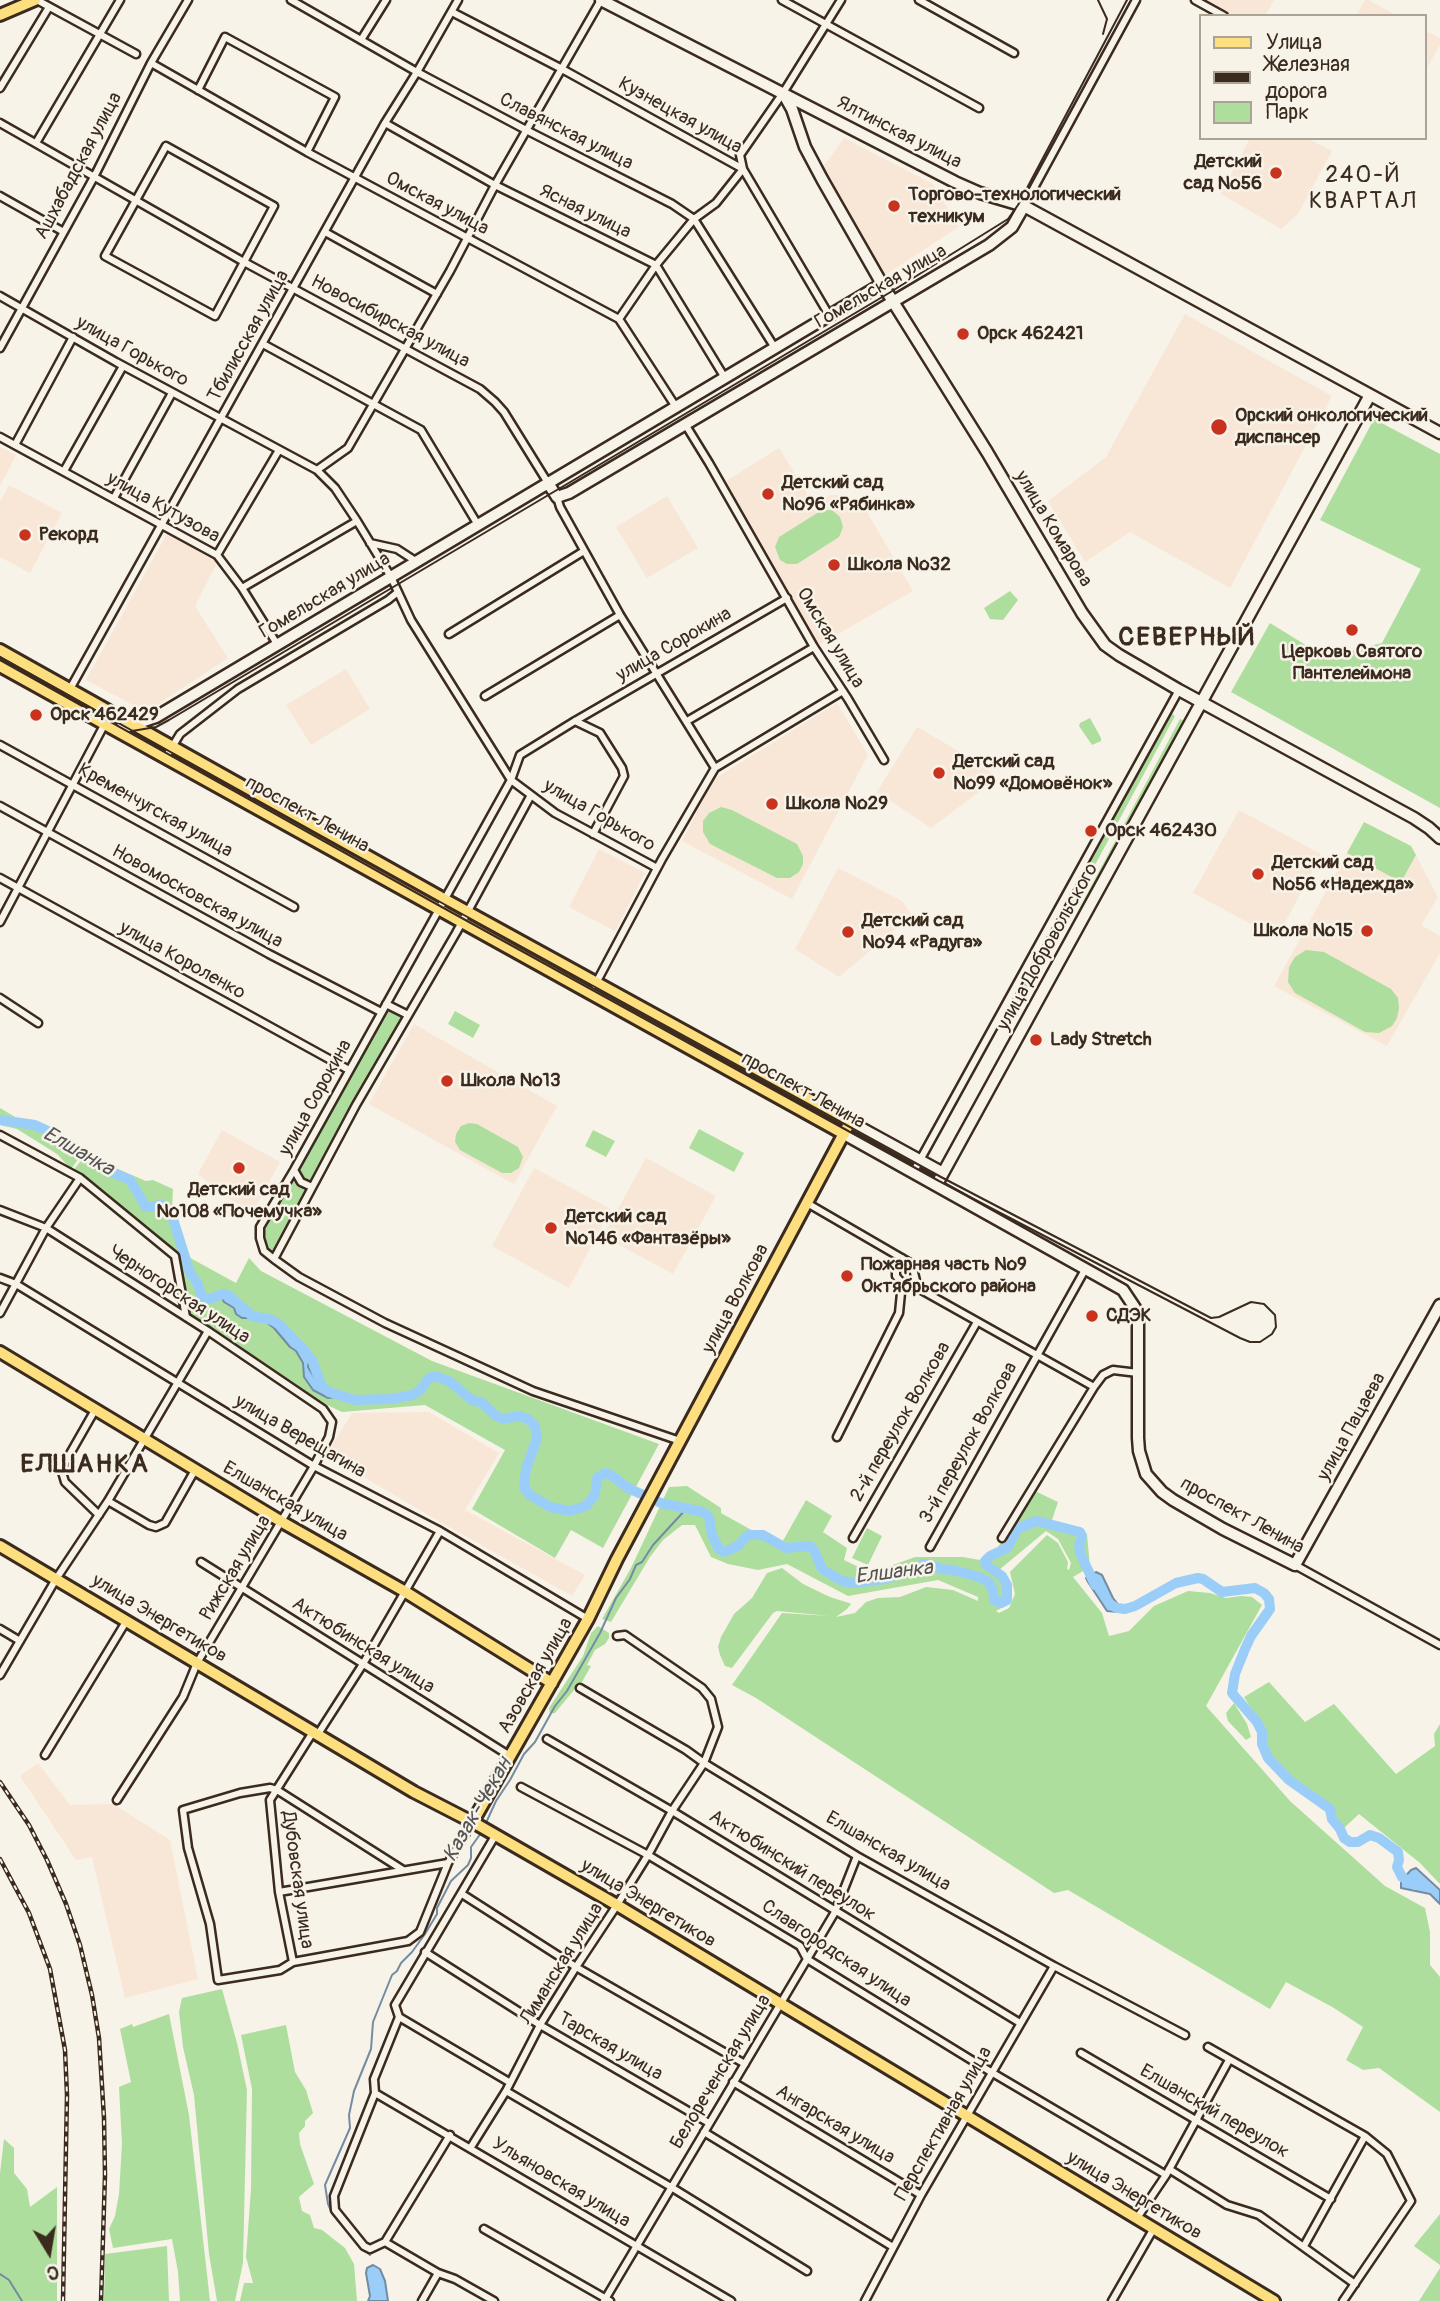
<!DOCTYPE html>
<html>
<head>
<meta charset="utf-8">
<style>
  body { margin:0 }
  #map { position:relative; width:1440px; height:2301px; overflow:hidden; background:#f7f3e8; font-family:Pangolin,sans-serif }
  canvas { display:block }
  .legend { position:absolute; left:1199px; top:14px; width:228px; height:126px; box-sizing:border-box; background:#f7f3e8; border:2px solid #aca397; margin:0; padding:9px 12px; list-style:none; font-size:21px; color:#3b2a1e }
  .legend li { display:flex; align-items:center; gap:14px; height:35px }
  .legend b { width:35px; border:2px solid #aca397 }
  .north { position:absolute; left:14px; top:2217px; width:70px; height:70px; -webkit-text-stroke:5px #f7f3e8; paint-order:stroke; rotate:169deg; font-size:19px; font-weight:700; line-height:28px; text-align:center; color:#3b2a1e }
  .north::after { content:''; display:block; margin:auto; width:24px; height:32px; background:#3b2a1e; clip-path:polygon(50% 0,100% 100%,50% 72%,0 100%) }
</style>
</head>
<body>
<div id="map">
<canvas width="1440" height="2301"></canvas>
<ul class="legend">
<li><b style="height:9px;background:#fedf80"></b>Улица</li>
<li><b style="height:9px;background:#3b2a1e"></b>Железная дорога</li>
<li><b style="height:19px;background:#aede9e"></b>Парк</li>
</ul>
<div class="north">С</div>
</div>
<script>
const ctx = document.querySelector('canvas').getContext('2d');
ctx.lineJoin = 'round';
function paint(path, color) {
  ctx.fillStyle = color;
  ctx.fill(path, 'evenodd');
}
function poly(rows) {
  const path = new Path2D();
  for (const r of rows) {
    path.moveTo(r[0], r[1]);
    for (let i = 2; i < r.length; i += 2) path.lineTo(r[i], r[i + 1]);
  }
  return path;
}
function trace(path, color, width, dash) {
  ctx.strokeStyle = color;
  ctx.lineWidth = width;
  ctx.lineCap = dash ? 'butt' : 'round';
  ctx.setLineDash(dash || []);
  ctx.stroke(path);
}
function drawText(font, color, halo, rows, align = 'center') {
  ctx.font = font + ' Pangolin,sans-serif';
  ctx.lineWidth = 5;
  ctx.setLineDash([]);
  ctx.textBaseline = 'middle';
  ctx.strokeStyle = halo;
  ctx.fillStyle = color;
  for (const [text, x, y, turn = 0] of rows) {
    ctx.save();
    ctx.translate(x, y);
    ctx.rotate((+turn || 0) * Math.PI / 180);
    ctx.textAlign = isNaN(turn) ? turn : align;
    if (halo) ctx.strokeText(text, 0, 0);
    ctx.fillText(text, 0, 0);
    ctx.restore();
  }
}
paint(poly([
  [1203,0,1274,0,1265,16,1232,16],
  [1365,0,1368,0,1398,16,1356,16],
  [1424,30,1440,38,1440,44,1424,74],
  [844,138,933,184,959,227,885,275,821,170],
  [1250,138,1307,138,1332,151,1298,214,1281,229,1221,194],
  [1185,314,1332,396,1230,588,1130,532,1085,562,1048,501,1106,457],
  [0,447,16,455,0,486],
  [779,448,814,505,830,495,848,495,863,505,913,591,817,646,723,483],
  [9,485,62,513,30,573,0,557,0,502],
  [667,496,698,548,647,578,616,527],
  [168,532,215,557,216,565,195,606,228,658,146,712,86,680],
  [346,669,370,709,311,745,286,705],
  [837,703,868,755,792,899,682,841,714,779],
  [917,727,986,767,996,779,931,828,877,792],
  [1239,810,1321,854,1277,938,1193,893],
  [1364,822,1411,846,1438,897,1421,925,1440,936,1440,953,1387,1046,1274,986],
  [599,849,645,873,615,931,569,907],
  [838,868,902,901,912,915,839,977,795,949],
  [414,1024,557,1106,514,1184,369,1104],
  [222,1130,280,1162,253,1212,229,1199,198,1174],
  [646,1158,716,1196,673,1274,603,1236],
  [534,1168,611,1209,569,1288,492,1246],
  [429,1412,499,1453,465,1510,585,1575,572,1596,442,1523,326,1455,352,1413],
  [38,1763,70,1805,113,1804,170,1840,198,1979,125,1998,92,1857,76,1860,20,1776]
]), '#f8e7d6');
paint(poly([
  [1374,419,1440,454,1440,808,1231,692,1270,623,1325,657,1382,643,1421,569,1320,520],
  [822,510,832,510,840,517,843,527,839,537,797,564,787,564,780,560,775,547,779,537],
  [1010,591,1018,600,1003,620,990,619,984,608],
  [1171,713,1175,716,1015,1014,1010,1012,1015,1002],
  [1090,718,1101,738,1101,741,1092,745,1079,726,1080,723],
  [1180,719,1185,721,1025,1020,1021,1018],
  [721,807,732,810,797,844,803,856,803,864,799,872,790,878,777,878,710,844,703,832,703,821,709,813],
  [1364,822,1411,846,1416,855,1401,882,1347,853],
  [1306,950,1324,952,1391,989,1398,998,1399,1008,1397,1018,1392,1026,1379,1033,1365,1032,1295,993,1288,982,1289,967,1295,957],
  [386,1004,408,1015,274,1259,264,1251,260,1227],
  [455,1011,480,1025,473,1038,448,1024],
  [0,1108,32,1127,69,1141,80,1149,78,1152,82,1154,71,1169,57,1154,17,1129,0,1125],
  [469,1123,477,1124,518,1147,523,1157,519,1168,511,1173,502,1173,460,1150,455,1142,456,1134,461,1126],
  [699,1129,744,1153,734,1172,689,1148],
  [593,1130,615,1141,606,1157,585,1146],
  [85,1155,146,1181,153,1180,173,1189,172,1210,183,1254,236,1283,249,1258,261,1271,432,1361,659,1444,603,1548,571,1530,555,1558,472,1509,505,1450,425,1405,342,1412,325,1404,189,1313,177,1252,73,1171],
  [687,1486,721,1508,721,1513,780,1546,806,1500,832,1516,823,1532,847,1548,844,1560,871,1573,915,1557,963,1557,980,1560,994,1553,1035,1491,1058,1502,1051,1523,1087,1534,1090,1567,1073,1577,1102,1613,1109,1636,1129,1631,1154,1606,1188,1591,1210,1593,1226,1598,1241,1596,1252,1597,1262,1605,1206,1706,1290,1801,1385,1886,1425,1908,1430,1932,1430,1965,1440,1977,1440,2112,1379,2068,1363,2070,1346,2060,1363,2027,1334,2008,1286,1982,1270,2009,1068,1890,1054,1893,756,1698,732,1685,782,1613,830,1616,777,1611,773,1613,732,1668,725,1666,720,1655,718,1647,721,1637,734,1614,752,1598,767,1573,782,1568,803,1584,830,1597,849,1603,851,1604,847,1609,836,1617,855,1613,866,1602,878,1598,900,1597,926,1587,953,1590,978,1601,978,1597,938,1580,848,1596,787,1564,758,1570,728,1564,711,1557,695,1525,682,1525,663,1540,650,1557,611,1622,602,1619,631,1568,669,1487],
  [1046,1531,1058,1539,1071,1563,1069,1570,1067,1569,1068,1562,1058,1543,1047,1535,1010,1572,1015,1594,1009,1608,999,1613,996,1611,1007,1605,1011,1590,999,1570],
  [867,1528,882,1536,868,1565,852,1558],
  [598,1626,609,1633,609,1638,605,1644,595,1650,587,1665,591,1666,582,1682,576,1684,574,1690,555,1713,550,1714,549,1708,583,1656,591,1633],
  [1269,1682,1305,1722,1334,1704,1396,1774,1435,1746,1434,1734,1440,1724,1440,1884,1420,1863,1359,1814,1344,1828,1266,1752,1267,1734,1244,1697],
  [1234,1703,1247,1724,1251,1737,1246,1740,1228,1721,1226,1713],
  [222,1989,237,2043,247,2090,243,2263,235,2301,217,2301,209,2254,194,2095,183,2047,179,2012,182,1998],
  [169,2014,189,2115,210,2301,180,2301,178,2272,172,2239,113,2248,109,2229,115,2216,119,2194,122,2144,119,2087,131,2082,120,2029,132,2024,133,2027],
  [286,2025,295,2072,306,2090,313,2113,305,2121,305,2126,299,2133,300,2144,314,2184,299,2197,302,2211,310,2215,314,2228,322,2230,345,2248,354,2264,357,2301,240,2301,244,2283,253,2283,246,2257,251,2189,252,2089,241,2035],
  [4,2139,14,2148,14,2173,27,2189,30,2207,57,2187,57,2301,0,2301,0,2173],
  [1440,2214,1440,2265,1414,2246],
  [167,2246,169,2301,104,2301,105,2254],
  [1440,2268,1440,2301,1419,2301]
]), '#aede9e');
const water = poly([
  [223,1295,228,1295,239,1303,241,1308,250,1313,256,1313,272,1321,298,1340,298,1346,309,1357,308,1367,320,1387,330,1388,337,1393,337,1397,328,1398,313,1390,304,1377,303,1363,296,1351,290,1347,274,1328,263,1320,255,1318,242,1318,236,1314,234,1308,224,1302,221,1296,223,1295],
  [1096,1572,1102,1575,1113,1598,1121,1608,1119,1612,1107,1611,1088,1582,1086,1578,1096,1572],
  [1416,1868,1440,1890,1440,1904,1430,1894,1401,1888,1401,1881,1411,1870,1416,1868],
  [373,2265,380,2269,385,2281,388,2301,368,2301,370,2296,366,2273,367,2268,373,2265]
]);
paint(water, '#9acef8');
trace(water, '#748ca1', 2);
trace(poly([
  [485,1825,496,1801,510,1780,524,1754,535,1742,555,1706,567,1691,600,1633,616,1598,630,1579,636,1565,642,1562,653,1545,687,1508],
  [359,2245,332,2213,328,2204,325,2185,350,2128,349,2115,354,2091,371,2049,373,2022,392,1975,397,1971,401,1963,412,1952,425,1934,437,1914,437,1908,451,1881,468,1865,471,1858,471,1847,481,1833],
  [363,2248,370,2255],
  [0,2274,9,2280,22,2301]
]), '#748ca1', 2);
trace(poly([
  [0,1120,35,1125,48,1131,71,1145,100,1167,130,1180,146,1207,162,1205,168,1209,173,1219,190,1273,198,1284,202,1298,210,1299,223,1294,228,1295,252,1316,272,1320,280,1325,304,1350,313,1362,321,1385,329,1392,355,1400,391,1399,413,1395,421,1389,428,1379,434,1376,449,1381,473,1401,481,1402,496,1416,503,1419,519,1416,528,1419,535,1426,537,1438,526,1469,524,1488,530,1495,550,1507,569,1511,586,1506,595,1495,597,1478,605,1473,611,1475,628,1488,661,1503,703,1512,709,1517,712,1535,719,1549,724,1552,738,1546,748,1535,763,1535,786,1548,810,1546,814,1550,822,1569,842,1581,854,1583,885,1579,911,1571,923,1564,932,1565,941,1569,953,1570,979,1577,989,1582,993,1590,994,1600,1001,1603,1007,1600,1007,1585,1002,1576,986,1565,985,1561,990,1556,1007,1548,1018,1528,1037,1521,1080,1532,1082,1536,1079,1546,1081,1555,1095,1585],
  [1111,1605,1117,1608,1125,1609,1135,1606,1176,1583,1198,1578,1203,1579,1222,1592,1255,1588,1264,1593,1269,1599,1270,1609,1251,1636,1245,1649,1235,1674,1232,1693,1257,1722,1262,1732,1262,1744,1268,1758,1289,1780,1330,1809,1332,1819,1340,1829,1344,1838,1350,1842,1358,1842,1370,1835,1379,1838,1398,1852,1399,1860,1397,1867,1402,1877,1415,1885]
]), '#9acef8', 10);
const street = poly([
  [37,0,136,54],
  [291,0,417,72,528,131,672,204,694,219,775,348],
  [782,0,979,108],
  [919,0,1014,53],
  [1195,0,1224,16],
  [452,12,562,69,743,169,829,315],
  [361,40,386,0],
  [151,63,307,152,619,319,676,407],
  [0,88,49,7],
  [198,90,225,37,335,97,307,152],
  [0,123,244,262,480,389,495,402,504,412,548,483],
  [385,123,495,185,656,265,725,378],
  [36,143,120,0],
  [166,146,274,206,215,316,105,256,166,146],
  [0,196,62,231],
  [1024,206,1136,0],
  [325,232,437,294],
  [0,296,116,362,317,470,335,488,357,521,391,577,411,620,511,780,555,813,657,868],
  [619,319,656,265,694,219,716,203,743,169,740,155,783,93,841,0],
  [263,344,421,430,478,525],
  [0,348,94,177,151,63,188,0],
  [685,424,709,463,814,647,848,699,884,760],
  [0,437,217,555,242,588,277,644],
  [15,445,73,337],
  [317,470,348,448,450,271,495,185,601,0],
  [64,471,123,366],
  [557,497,560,507,620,615,715,768],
  [114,498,172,393],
  [370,543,397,549,417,562],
  [217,555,279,450],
  [242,588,357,521],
  [449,634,584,551],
  [70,689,385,123,417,72,458,0],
  [485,696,620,615],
  [575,721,600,733,622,768,624,776,593,834],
  [687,721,814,647],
  [0,745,294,907],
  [166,757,180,734,238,689,388,600,398,592],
  [0,806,269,954,381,1012],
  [0,878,349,1070],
  [0,922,111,712],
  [595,985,662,859,715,768,843,691],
  [0,998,38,1023],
  [386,1004,408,1015],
  [0,1135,80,1178,175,1256,186,1317],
  [294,1170,301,1182,312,1187],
  [914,1171,1179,690],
  [807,1203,912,1264,917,1285,923,1291,1094,1387],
  [0,1210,46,1228,208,1331,323,1409,332,1422,329,1437,314,1466,197,1663,183,1697,117,1800],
  [902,1258,896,1271,896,1276,902,1283,916,1281],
  [274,1259,356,1105,456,933,531,795],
  [0,1278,16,1284,314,1466,440,1531,588,1619],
  [0,1313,46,1228,80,1178],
  [95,1410,63,1466,62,1472,65,1482,99,1515],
  [837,1437,899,1313,902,1283],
  [680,1441,533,1391,385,1323,299,1277,274,1259,264,1251,260,1238,260,1227,294,1170,511,780,520,755,575,721,787,598],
  [108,1501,149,1525,156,1527,165,1523,195,1470],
  [853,1538,977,1322],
  [1002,1538,1094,1387,1103,1375,1113,1370,1138,1373],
  [930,1547,1086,1268],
  [201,1562,510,1756],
  [1295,1565,1440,1645],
  [0,1629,20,1641],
  [0,1675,56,1579,108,1501,208,1331],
  [580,1688,686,1750,704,1763,857,1856,1054,1966,1185,2035],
  [318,1734,363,1664,440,1531],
  [547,1739,672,1811,1020,2023],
  [45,1755,127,1620],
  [521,1787,648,1855,800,1946,807,1959,991,2072,1166,2175],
  [403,1870,277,1790,270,1788,240,1793,183,1810,188,1848,210,1924,218,1980,280,1970,293,1962,408,1941,420,1932,448,1863,472,1823],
  [279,1892,448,1863],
  [462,1894,576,1967,745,2064],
  [425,1952,540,2025,709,2123],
  [293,1962,279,1892,270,1800,313,1732],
  [399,2017,509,2082],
  [1208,2047,1365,2136,1387,2154,1411,2201,1343,2301],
  [1081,2053,1331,2199],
  [733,2082,921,2195],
  [506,2091,671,2187,807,2271],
  [375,2093,731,2301],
  [704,2132,893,2247],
  [471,2147,506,2091,540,2025,576,1967,617,1905,648,1855,672,1811,704,1763,718,1727,711,1699,702,1688,625,1635,617,1636],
  [1169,2169,1227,2205,1259,2215,1355,2284],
  [1137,2218,1166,2175,1229,2060],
  [484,2229,610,2301],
  [385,2242,370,2249,364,2246,335,2210,334,2196,375,2093,374,2079,399,2017,395,2005,495,1836],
  [385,2242,450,2135],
  [385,2242,438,2273,455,2279,494,2301],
  [1304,2246,1365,2136],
  [422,2301,438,2273],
  [604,2301,835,1912,857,1856],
  [865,2301,921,2195,1054,1966],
  [1112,2301,1154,2228]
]);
const secondary = poly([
  [601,0,955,182,980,193,1024,206,1440,433],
  [783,93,792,109,805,147,822,179,882,284,987,452,1082,613,1105,645,1119,655,1179,690,1414,818,1429,828,1440,838],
  [548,483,557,497,569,493,989,245,1012,227,1024,206],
  [117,730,156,717,882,284],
  [850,1122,943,1173],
  [844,1134,1123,1290,1135,1308,1138,1321,1138,1438,1139,1451,1146,1474,1162,1492,1173,1500,1223,1529,1295,1565,1440,1305],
  [937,1184,1370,395]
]);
const primary = poly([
  [0,15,35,0],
  [0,650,444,899,850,1122,617,1559,588,1619,472,1823],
  [0,666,844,1134],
  [0,1352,282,1522,404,1591,552,1683],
  [0,1546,414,1792,478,1825,617,1905,1274,2301]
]);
trace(street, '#3b2a1e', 11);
trace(secondary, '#3b2a1e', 15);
trace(primary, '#3b2a1e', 16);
trace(street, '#f7f3e8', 6);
trace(secondary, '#f7f3e8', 10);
trace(primary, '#fedf80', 10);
trace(poly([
  [1098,0,1107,19,1103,34],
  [0,657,442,903,941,1177,1211,1318,1219,1317,1251,1302,1264,1304,1275,1315,1276,1327,1272,1334,1260,1342,1250,1342,1240,1338,939,1181,440,906,0,660],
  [132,731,156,727,169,720,889,293,1008,219,1018,205,1127,0]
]), '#3b2a1e', 2);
const rail = poly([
  [0,1782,29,1825,47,1860,66,1904,80,1945,92,1995,99,2038,104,2118,105,2175,101,2301],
  [0,1859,29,1913,50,1969,65,2050,67,2095,63,2301]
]);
trace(rail, '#3b2a1e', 4.5);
trace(rail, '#f7f3e8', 2, [5]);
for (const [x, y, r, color] of [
  [1276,173,7,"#c8321e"],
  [894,206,7,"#c8321e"],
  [963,334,7,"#c8321e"],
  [1219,427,9,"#c8321e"],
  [768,494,7,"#c8321e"],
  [25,535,7,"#c8321e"],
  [834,565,7,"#c8321e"],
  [1352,630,7,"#c8321e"],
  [36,715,7,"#c8321e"],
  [939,773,7,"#c8321e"],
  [772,804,7,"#c8321e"],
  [1091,831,7,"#c8321e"],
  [1258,874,7,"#c8321e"],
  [1367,931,7,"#c8321e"],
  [848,932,7,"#c8321e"],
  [1036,1040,7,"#c8321e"],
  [447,1081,7,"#c8321e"],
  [239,1168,7,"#c8321e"],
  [551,1228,7,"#c8321e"],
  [847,1276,7,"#c8321e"],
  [1092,1316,7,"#c8321e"]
]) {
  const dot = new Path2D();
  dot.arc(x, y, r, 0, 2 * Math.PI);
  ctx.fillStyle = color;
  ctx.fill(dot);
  trace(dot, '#f7f3e8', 2.5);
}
drawText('19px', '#3b2a1e', '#f7f3e8', [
  ["Кузнецкая улица",680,116,29],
  ["Славянская улица",566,132,27],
  ["Ялтинская улица",899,133,27],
  ["Ашхабадская улица",79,166,-62],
  ["Омская улица",437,204,28],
  ["Ясная улица",585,212,26],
  ["Гомельская улица",881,287,-30],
  ["Новосибирская улица",390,322,28],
  ["Тбилисская улица",249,336,-61],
  ["улица Горького",132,352,29],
  ["улица Кутузова",163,508,29],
  ["улица Комарова",1053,529,59],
  ["Гомельская улица",325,596,-31],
  ["Омская улица",830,638,59],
  ["улица Сорокина",674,645,-30],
  ["Кременчугская улица",155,811,29],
  ["проспект Ленина",307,815,29],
  ["улица Горького",599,816,30],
  ["Новомосковская улица",197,897,29],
  ["улица Добровольского",1048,947,-61],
  ["улица Короленко",182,961,29],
  ["проспект Ленина",803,1091,29],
  ["улица Сорокина",316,1098,-61],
  ["Черногорская улица",179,1295,33],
  ["улица Волкова",736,1299,-62],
  ["2-й переулок Волкова",901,1422,-60],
  ["улица Пацаева",1352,1427,-61],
  ["улица Верещагина",300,1437,30],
  ["3-й переулок Волкова",969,1443,-61],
  ["Елшанская улица",285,1502,30],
  ["проспект Ленина",1242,1516,29],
  ["Рижская улица",236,1568,-59],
  ["улица Энергетиков",159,1619,31],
  ["Актюбинская улица",363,1646,32],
  ["Азовская улица",536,1676,-60],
  ["Елшанская улица",888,1852,30],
  ["Актюбинский переулок",792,1866,32],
  ["Дубовская улица",297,1880,82],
  ["улица Энергетиков",648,1904,31],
  ["Славгородская улица",836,1954,34],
  ["Лиманская улица",562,1964,-58],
  ["Тарская улица",610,2047,30],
  ["Белореченская улица",721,2072,-59],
  ["Елшанский переулок",1214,2112,30],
  ["Перспективная улица",944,2124,-60],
  ["Ангарская улица",835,2125,31],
  ["Ульяновская улица",561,2183,31],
  ["улица Энергетиков",1134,2196,31]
]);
drawText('bold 19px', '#3b2a1e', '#f7f3e8', [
  ["Детский",1262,162,"right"],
  ["сад №56",1262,184,"right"],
  ["Торгово-технологический",908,195],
  ["техникум",908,217],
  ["Орск 462421",977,334],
  ["Орский онкологический",1235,416],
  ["диспансер",1235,438],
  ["Детский сад",782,483],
  ["№96 «Рябинка»",782,505],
  ["Рекорд",39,535],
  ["Школа №32",848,565],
  ["Церковь Святого",1352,652,"center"],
  ["Пантелеймона",1352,674,"center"],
  ["Орск 462429",50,715],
  ["Детский сад",953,762],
  ["№99 «Домовёнок»",953,784],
  ["Школа №29",786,804],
  ["Орск 462430",1105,831],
  ["Детский сад",1272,863],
  ["№56 «Надежда»",1272,885],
  ["Детский сад",862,921],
  ["№94 «Радуга»",862,943],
  ["Школа №15",1353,931,"right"],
  ["Lady Stretch",1050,1040],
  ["Школа №13",461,1081],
  ["Детский сад",239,1190,"center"],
  ["№108 «Почемучка»",239,1212,"center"],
  ["Детский сад",565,1217],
  ["№146 «Фантазёры»",565,1239],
  ["Пожарная часть №9",861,1265],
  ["Октябрьского района",861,1287],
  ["СДЭК",1106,1316]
], 'left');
drawText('italic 21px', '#535354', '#f7f3e8', [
  ["Елшанка",78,1152,30],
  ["Елшанка",894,1573,-7],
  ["Казак-Чекан",478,1810,-60]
]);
ctx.letterSpacing = '2px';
drawText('23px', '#3b2a1e', '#f7f3e8', [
  ["240-Й",1363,176],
  ["КВАРТАЛ",1363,202]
]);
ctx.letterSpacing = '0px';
ctx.letterSpacing = '2px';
drawText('bold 26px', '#3b2a1e', '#f7f3e8', [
  ["СЕВЕРНЫЙ",1187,638],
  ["ЕЛШАНКА",85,1465]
]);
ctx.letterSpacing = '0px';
</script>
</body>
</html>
